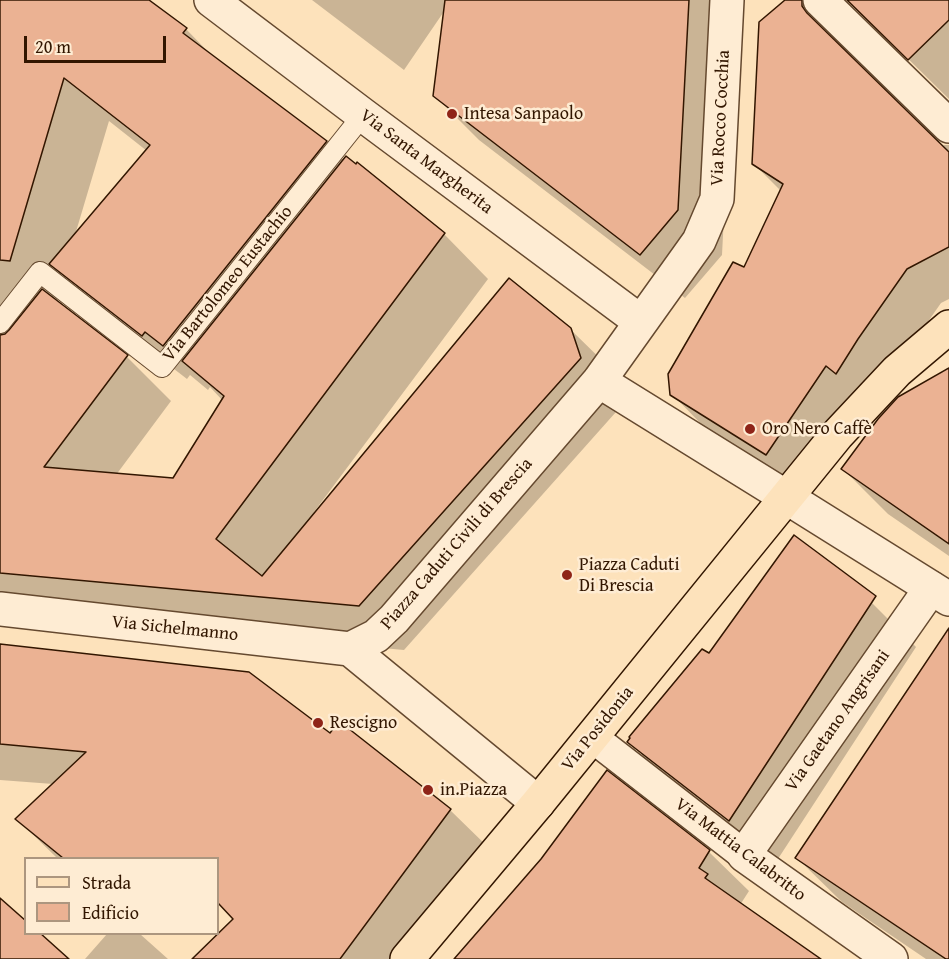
<!DOCTYPE html>
<html>
<head>
<meta charset="utf-8">
<style>
  body { margin:0 }
  #map { position:relative; width:949px; height:959px; overflow:hidden; background:#fde2bb; font-family:"Gentium Book Plus",serif }
  canvas { display:block }
  .legend { position:absolute; left:24px; top:857px; width:195px; height:78px; box-sizing:border-box; background:#feecd3; border:2px solid #ac967f; margin:0; padding:8px 10px; list-style:none; font-size:18px; color:#321600 }
  .legend li { display:flex; align-items:center; gap:12px; height:30px }
  .legend b { width:30px; border:2px solid #ac967f }
  .scale { position:absolute; left:24px; top:36px; width:142px; height:27px; box-sizing:border-box; border:3px solid #321600; border-top:0; padding-left:8px; font-size:18px; line-height:21px; white-space:nowrap; color:#321600; -webkit-text-stroke:4px #feecd3; paint-order:stroke }
</style>
</head>
<body>
<div id="map">
<canvas width="949" height="959"></canvas>
<ul class="legend">
<li><b style="height:8px;background:#fde2bb"></b>Strada</li>
<li><b style="height:16px;background:#ebb293"></b>Edificio</li>
</ul>
<div class="scale">20 m</div>
</div>
<script>
const ctx = document.querySelector('canvas').getContext('2d');
ctx.lineJoin = 'round';
function paint(path, color) {
  ctx.fillStyle = color;
  ctx.fill(path, 'evenodd');
}
function poly(rows) {
  const path = new Path2D();
  for (const r of rows) {
    path.moveTo(r[0], r[1]);
    for (let i = 2; i < r.length; i += 2) path.lineTo(r[i], r[i + 1]);
  }
  return path;
}
function trace(path, color, width, dash) {
  ctx.strokeStyle = color;
  ctx.lineWidth = width;
  ctx.lineCap = dash ? 'butt' : 'round';
  ctx.setLineDash(dash || []);
  ctx.stroke(path);
}
function drawText(font, color, halo, rows, align = 'center') {
  ctx.font = font + ' "Gentium Book Plus",serif';
  ctx.lineWidth = 5;
  ctx.setLineDash([]);
  ctx.textBaseline = 'middle';
  ctx.strokeStyle = halo;
  ctx.fillStyle = color;
  for (const [text, x, y, turn = 0] of rows) {
    ctx.save();
    ctx.translate(x, y);
    ctx.rotate((+turn || 0) * Math.PI / 180);
    ctx.textAlign = isNaN(turn) ? turn : align;
    if (halo) ctx.strokeText(text, 0, 0);
    ctx.fillText(text, 0, 0);
    ctx.restore();
  }
}
paint(poly([
  [0,0,147,0,186,29,216,60,326,142,344,161,444,234,488,279,314,512,316,514,570,329,616,374,624,403,404,650,0,613],
  [109,121,147,151,75,235],
  [63,276,95,308,187,379,190,375,208,390,210,387,223,401,174,479,116,475,171,401,127,357,56,301],
  [312,0,735,0,722,255,685,298,479,140,434,95,445,10,404,70],
  [787,0,792,0,942,147,944,145,949,145,949,299,941,303,892,373,800,488,706,429,672,394,745,269,781,191,754,164],
  [851,0,949,0,949,99,895,46],
  [949,370,949,556,888,514,843,469],
  [872,603,916,647,774,865,674,787,629,742,709,656],
  [0,645,331,735,450,810,490,849,409,959,194,959,235,919,218,902,218,858,57,858,17,819,53,784,0,780],
  [949,655,949,959,926,959,842,902,797,858],
  [709,852,749,891,740,905,818,959,456,959],
  [107,934,140,934,168,959,85,959]
]), '#0003');
const building = poly([
  [0,0,149,0,187,28,183,33,327,141,163,346,145,332,142,336,49,264,150,145,64,78,10,261,0,260,0,0],
  [445,0,689,0,678,210,640,255,433,96,445,0],
  [785,0,802,0,802,6,807,13,949,152,949,247,907,269,858,339,836,374,826,366,766,455,670,395,668,374,733,262,744,267,783,184,752,164,759,22,785,0],
  [847,0,949,0,949,20,908,60,847,0],
  [346,156,356,164,357,162,445,233,216,539,262,576,509,278,571,328,581,358,359,606,0,573,0,335,5,334,9,330,42,289,128,355,44,467,173,478,224,396,182,361,346,156],
  [949,368,949,544,841,469,878,419,898,397,949,368],
  [794,535,876,596,729,821,627,742,630,738,629,737,702,649,709,653,794,535],
  [949,628,949,959,946,959,795,858,949,628],
  [0,644,249,672,330,733,339,721,451,809,340,959,192,959,233,919,218,903,218,858,63,858,15,819,86,752,0,744,0,644],
  [607,770,710,850,699,868,708,874,705,878,821,959,454,959,541,859,607,770],
  [0,898,26,921,26,933,40,933,69,959,0,959,0,898]
]);
paint(building, '#ebb293');
trace(building, '#321600', 1.5);
const service = poly([
  [0,323,40,272,162,367,363,115]
]);
const pedestrian = poly([
  [592,737,744,855]
]);
const minor = poly([
  [211,0,363,115,641,322],
  [820,0,949,126],
  [599,381,786,497],
  [0,609,350,649],
  [350,649,376,636,394,619,599,381,699,241,717,199,727,0],
  [350,649,538,803],
  [891,959,744,855,931,588]
]);
const tertiary = poly([
  [786,497,949,599]
]);
const primary = poly([
  [407,959,538,803,837,435,897,371,949,327]
]);
trace(service, '#65492f', 22);
trace(pedestrian, '#65492f', 33);
trace(minor, '#65492f', 36);
trace(tertiary, '#65492f', 36);
trace(primary, '#321600', 36);
trace(service, '#feecd3', 20);
trace(pedestrian, '#feecd3', 30);
trace(minor, '#feecd3', 33);
trace(tertiary, '#feecd3', 33);
trace(primary, '#fde2bb', 33);
for (const [x, y, r, color] of [
  [452,114,6,"#8f2418"],
  [750,429,6,"#8f2418"],
  [567,575,6,"#8f2418"],
  [318,723,6,"#8f2418"],
  [428,790,6,"#8f2418"]
]) {
  const dot = new Path2D();
  dot.arc(x, y, r, 0, 2 * Math.PI);
  ctx.fillStyle = color;
  ctx.fill(dot);
  trace(dot, '#feecd3', 2);
}
drawText('18px', '#321600', '#feecd3', [
  ["Intesa Sanpaolo",464,114],
  ["Oro Nero Caffè",762,429],
  ["Piazza Caduti",579,565],
  ["Di Brescia",579,586],
  ["Rescigno",330,723],
  ["in.Piazza",440,790]
], 'left');
drawText('18px', '#321600', '#feecd3', [
  ["Via Rocco Cocchia",721,118,-87],
  ["Via Santa Margherita",426,162,37],
  ["Via Bartolomeo Eustachio",228,284,-51],
  ["Piazza Caduti Civili di Brescia",457,544,-49],
  ["Via Sichelmanno",175,629,6],
  ["Via Gaetano Angrisani",838,721,-55],
  ["Via Posidonia",598,729,-51],
  ["Via Mattia Calabritto",740,850,37]
]);
</script>
</body>
</html>
